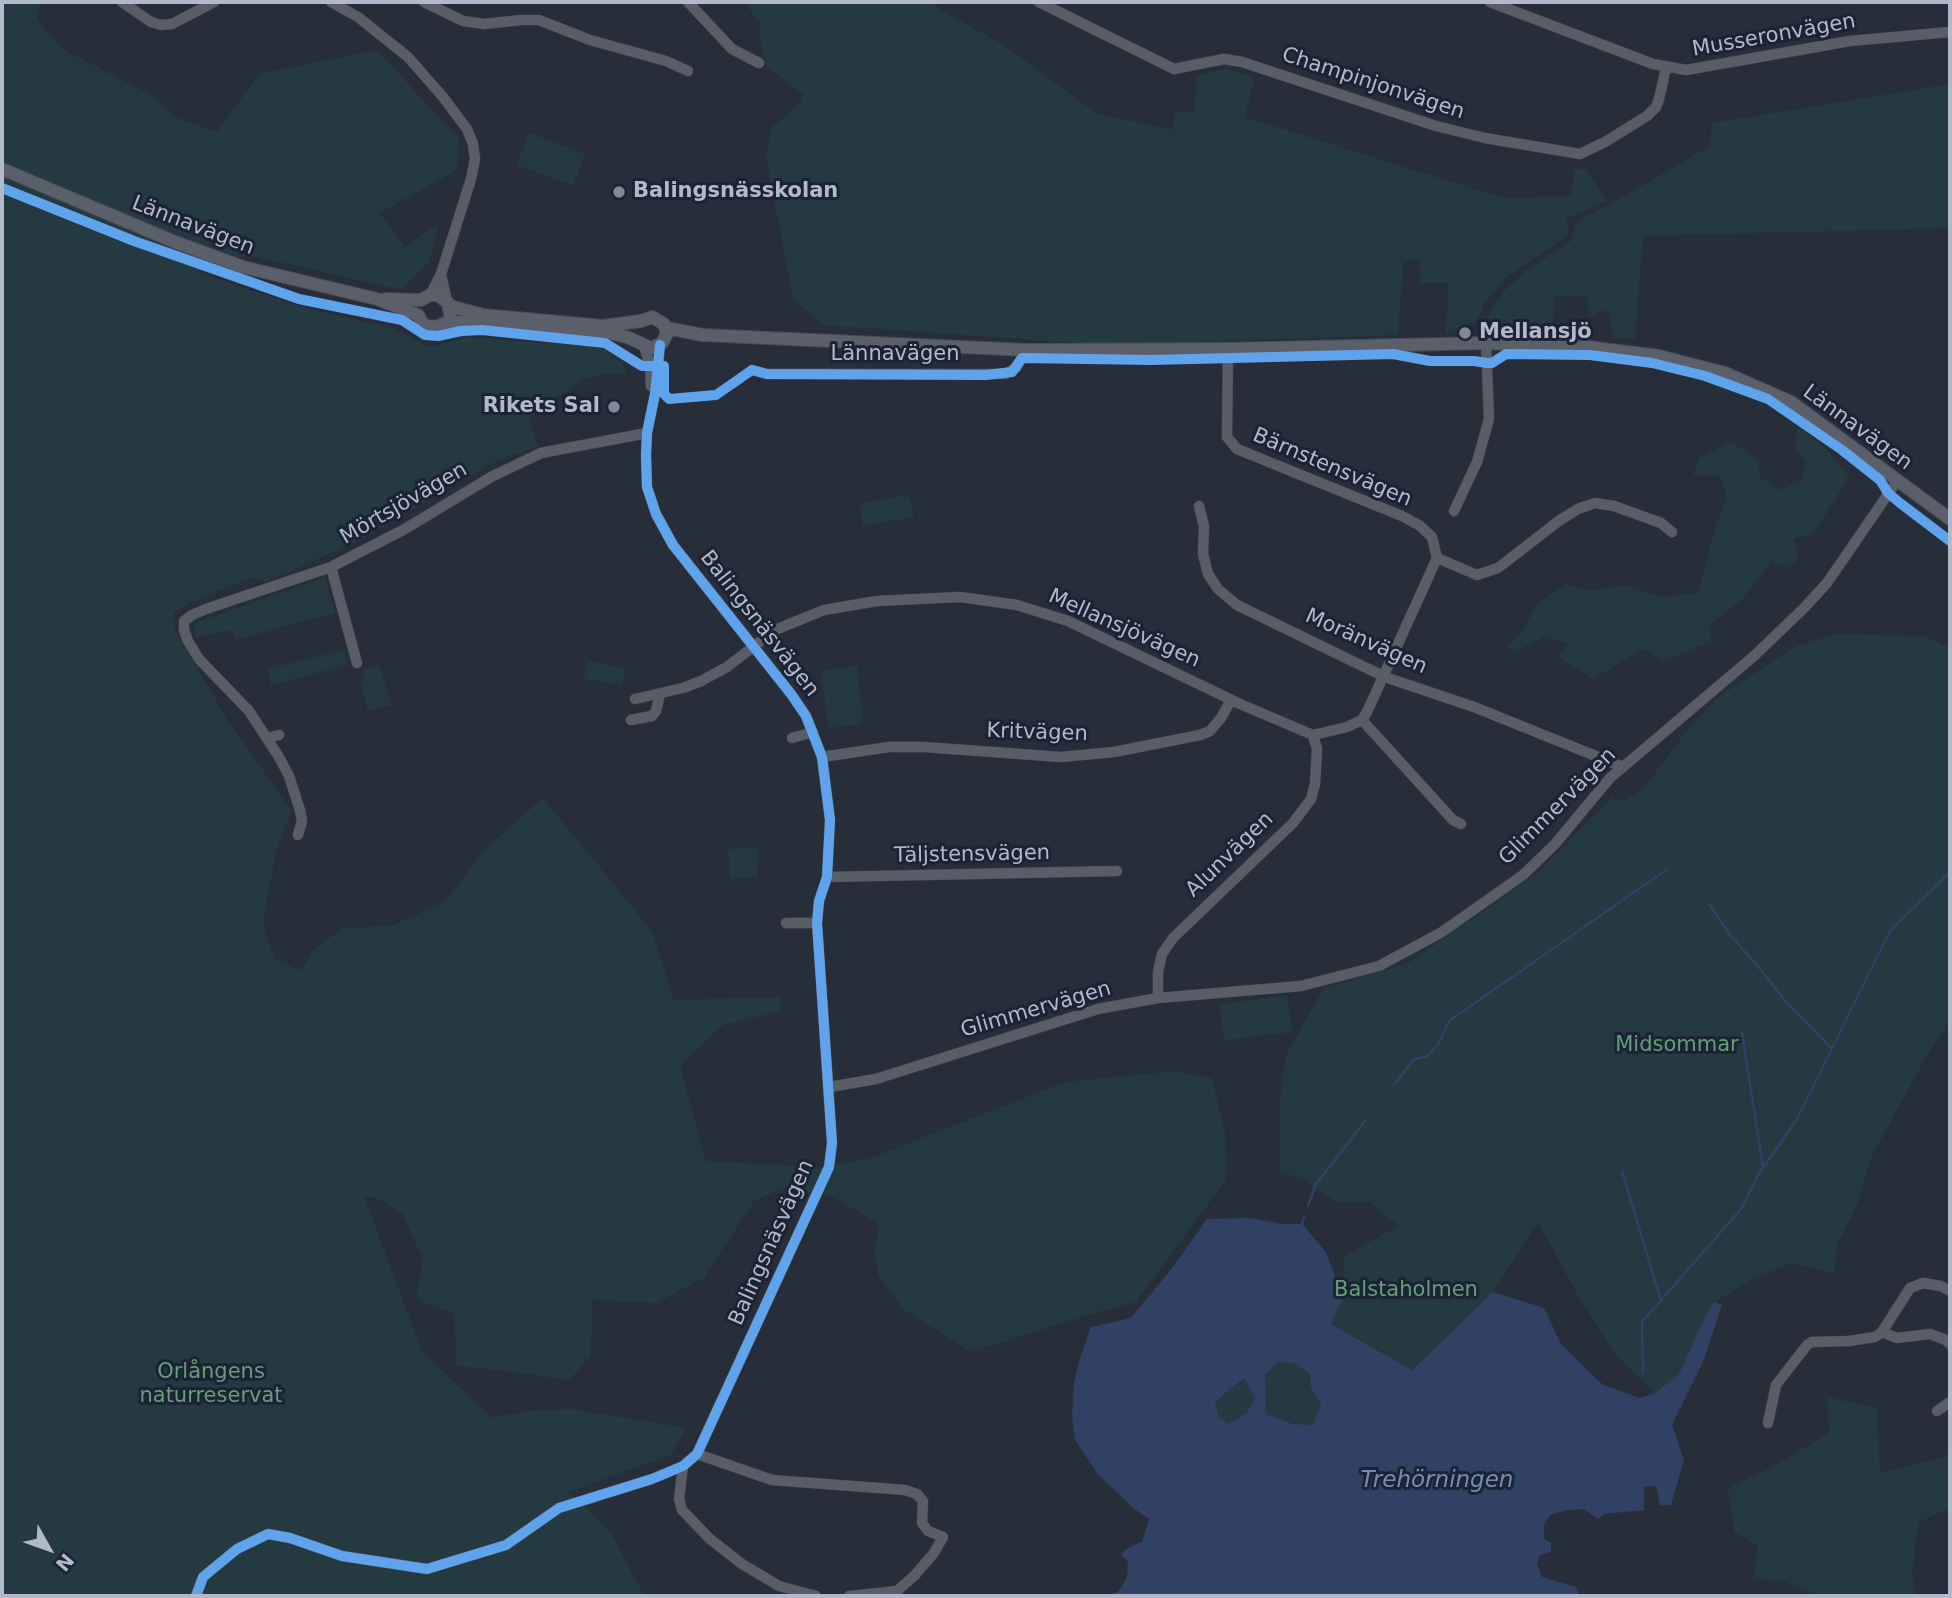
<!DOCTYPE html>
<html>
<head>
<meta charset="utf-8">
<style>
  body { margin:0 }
  #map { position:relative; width:1952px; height:1598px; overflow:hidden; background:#282e39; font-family:"DejaVu Sans",sans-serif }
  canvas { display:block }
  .frame { position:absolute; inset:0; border:4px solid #b2b9cb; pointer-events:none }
  .north { position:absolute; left:14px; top:1514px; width:70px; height:70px; -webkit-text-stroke:5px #1b2334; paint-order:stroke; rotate:130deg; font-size:19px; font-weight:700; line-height:28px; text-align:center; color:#b2b9cb }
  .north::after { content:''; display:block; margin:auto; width:24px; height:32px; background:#b2b9cb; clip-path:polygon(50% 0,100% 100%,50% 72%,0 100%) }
</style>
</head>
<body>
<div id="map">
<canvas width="1952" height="1598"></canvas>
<div class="frame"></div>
<div class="north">N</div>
</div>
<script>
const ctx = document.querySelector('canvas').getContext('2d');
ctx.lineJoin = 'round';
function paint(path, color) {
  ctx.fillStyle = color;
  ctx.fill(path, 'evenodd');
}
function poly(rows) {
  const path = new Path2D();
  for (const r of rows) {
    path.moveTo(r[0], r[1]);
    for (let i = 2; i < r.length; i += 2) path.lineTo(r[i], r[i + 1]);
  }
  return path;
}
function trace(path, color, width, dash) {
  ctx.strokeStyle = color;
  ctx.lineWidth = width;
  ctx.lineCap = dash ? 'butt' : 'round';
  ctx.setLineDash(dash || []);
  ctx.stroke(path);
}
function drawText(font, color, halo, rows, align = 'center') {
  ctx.font = font + ' "DejaVu Sans",sans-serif';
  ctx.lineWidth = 6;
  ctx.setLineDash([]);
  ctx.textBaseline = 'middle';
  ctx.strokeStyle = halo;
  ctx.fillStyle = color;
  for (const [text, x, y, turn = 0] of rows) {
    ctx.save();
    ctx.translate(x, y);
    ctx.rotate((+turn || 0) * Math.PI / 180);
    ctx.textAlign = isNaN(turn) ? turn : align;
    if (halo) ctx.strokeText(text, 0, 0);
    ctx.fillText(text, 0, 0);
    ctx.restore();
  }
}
paint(poly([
  [2,2,40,2,37,19,62,49,152,95,173,116,217,132,259,74,377,50,459,139,457,170,380,213,405,247,439,223,430,261,402,290,248,255,196,272,305,308,393,328,430,347,466,337,602,347,623,364,627,374,606,374,584,379,553,399,529,419,538,446,488,465,364,538,266,582,253,577,187,604,174,613,175,630,228,721,291,810,275,855,263,926,275,959,301,971,313,950,343,928,391,926,446,901,484,850,543,798,652,931,674,1000,780,997,781,1011,723,1025,680,1066,706,1161,821,1167,868,1159,1065,1082,1174,1071,1212,1078,1225,1132,1226,1180,1136,1302,1098,1312,971,1352,903,1309,878,1275,874,1251,879,1224,835,1198,786,1187,754,1201,704,1278,657,1303,592,1300,591,1356,569,1380,457,1365,454,1314,416,1299,423,1258,402,1213,377,1198,364,1196,422,1351,492,1418,526,1411,571,1409,687,1428,671,1455,569,1492,611,1533,644,1596,2,1596],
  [744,2,927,2,1002,44,1096,113,1171,130,1176,112,1194,112,1197,75,1226,69,1255,76,1245,117,1504,198,1570,196,1575,169,1586,169,1607,201,1568,218,1567,215,1568,236,1508,276,1486,301,1477,321,1445,334,1448,305,1448,283,1420,283,1419,258,1403,263,1398,335,1105,345,823,325,793,299,766,156,771,128,800,103,803,94,767,67,759,38,761,24],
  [1944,85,1950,85,1950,228,1643,236,1635,339,1613,338,1609,313,1603,310,1589,317,1587,296,1554,297,1553,322,1527,333,1492,330,1488,316,1503,292,1526,271,1571,241,1577,221,1614,202,1710,146,1712,123],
  [529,133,585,154,573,186,517,165],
  [1797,425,1826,449,1849,477,1814,533,1794,539,1799,556,1790,568,1772,562,1742,599,1710,625,1712,642,1662,661,1644,649,1593,679,1558,657,1567,644,1545,636,1513,653,1508,646,1522,632,1538,603,1566,584,1589,591,1624,585,1661,597,1698,593,1716,524,1727,498,1720,476,1693,476,1699,458,1731,442,1758,460,1761,478,1780,490,1802,480,1806,461,1795,448],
  [898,496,909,498,914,517,863,526,859,504],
  [325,577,335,613,235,640,232,630,196,638,194,623],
  [1835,634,1924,636,1950,648,1950,1019,1924,1060,1871,1158,1858,1203,1837,1245,1835,1274,1791,1263,1749,1281,1715,1302,1705,1316,1679,1374,1655,1393,1615,1355,1576,1292,1538,1222,1493,1292,1412,1370,1330,1323,1344,1296,1344,1256,1399,1226,1369,1202,1337,1203,1301,1178,1280,1172,1280,1098,1285,1058,1323,989,1408,963,1473,919,1540,871,1612,797,1616,800,1626,800,1643,789,1691,725,1717,698,1796,646],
  [344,650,348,665,271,685,267,669],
  [587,661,626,668,622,685,584,679],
  [379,665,392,705,368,711,362,690,364,669],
  [857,666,863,724,828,728,821,671],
  [757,848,758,877,730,879,728,849],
  [1287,995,1292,1032,1224,1040,1219,1004],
  [1278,1362,1295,1362,1309,1373,1311,1389,1321,1403,1313,1426,1293,1424,1266,1414,1265,1375],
  [1245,1378,1255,1396,1247,1413,1229,1424,1219,1418,1215,1402],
  [1827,1397,1877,1408,1880,1473,1950,1455,1950,1508,1919,1522,1912,1571,1915,1596,1819,1596,1784,1581,1753,1580,1758,1546,1734,1532,1728,1488,1772,1467,1829,1433]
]), '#243940');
paint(poly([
  [1251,1218,1283,1224,1302,1224,1325,1251,1344,1296,1331,1324,1412,1370,1493,1292,1544,1308,1561,1344,1603,1385,1640,1398,1655,1393,1679,1374,1705,1316,1715,1302,1722,1305,1703,1362,1672,1425,1684,1460,1671,1505,1660,1505,1656,1486,1644,1487,1644,1510,1604,1514,1598,1519,1584,1509,1568,1510,1550,1515,1544,1525,1544,1539,1551,1543,1551,1552,1540,1555,1537,1564,1542,1577,1576,1587,1580,1596,1102,1596,1118,1592,1127,1578,1128,1562,1121,1554,1129,1547,1142,1542,1149,1519,1132,1507,1097,1473,1075,1440,1072,1416,1074,1383,1080,1358,1091,1327,1131,1318,1173,1267,1207,1219],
  [1278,1362,1295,1363,1309,1373,1311,1389,1321,1403,1313,1425,1293,1424,1266,1414,1265,1375],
  [1244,1378,1255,1397,1247,1413,1229,1424,1219,1418,1215,1402]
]), '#304163');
trace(poly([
  [1709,904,1730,935,1756,964,1787,1003,1831,1048],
  [1742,1033,1763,1167],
  [1395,1084,1414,1059,1428,1056,1439,1043,1449,1021,1666,870],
  [1622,1171,1661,1301],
  [1308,1206,1316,1184,1366,1120],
  [1302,1224,1304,1217],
  [1643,1373,1642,1322,1741,1209,1758,1175,1797,1119,1890,931,1950,872]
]), '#304163', 2.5);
const minor = poly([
  [122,2,151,22,161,25,172,24,214,2],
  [331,2,358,17,408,57,443,97,467,129,473,144,475,159,471,179,441,274,430,295],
  [424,2,463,21,484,24,521,20,539,20,590,40,666,61,688,71],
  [688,2,732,49,759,63],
  [1039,2,1174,69,1224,59,1242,62,1436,126,1485,138,1580,154,1605,142,1647,116,1656,107,1659,99,1666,68],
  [1490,2,1653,64,1686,70,1850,41,1950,32],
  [441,274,447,301],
  [644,346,650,366,651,386],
  [1228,349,1227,437,1237,449,1402,516,1419,525,1432,537,1437,558,1477,575,1498,568,1560,520,1578,509,1595,503,1614,506,1661,523,1672,532],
  [752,370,767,374,1005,374,1016,368,1026,350],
  [1199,506,1204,526,1203,554,1208,574,1218,589,1237,605,1385,677,1474,707,1623,767],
  [1454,511,1477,462,1489,419,1486,343],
  [331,567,357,663],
  [635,699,683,688,701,681,727,667,775,630,824,610,877,601,960,597,1017,605,1068,621,1240,704,1313,735,1347,727,1362,720,1367,712,1437,558],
  [631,720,652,716,656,711,660,694],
  [1362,720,1453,820,1461,824],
  [267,738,279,735],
  [792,738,813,732],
  [822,757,889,747,924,747,1061,757,1114,752,1200,735,1210,731,1221,718,1231,700],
  [298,835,302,821,300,810,289,776,279,757,249,711,199,659,188,641,184,630,184,621,192,615,206,609,331,567,405,529,491,477,541,453,647,433],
  [827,877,1117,871],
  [786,923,817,923],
  [1158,998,1158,972,1162,954,1173,938,1293,823,1311,799,1315,784,1317,749,1313,735],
  [829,1087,876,1079,1098,1009,1158,998,1301,986,1379,966,1442,932,1523,875,1555,844,1610,778,1754,656,1804,608,1827,583,1897,481],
  [1950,1291,1941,1286,1923,1283,1910,1288,1882,1332,1897,1338,1930,1334,1946,1340,1950,1344],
  [1937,1411,1950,1402],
  [1768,1423,1776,1385,1807,1345,1812,1342,1849,1341,1875,1337,1882,1332],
  [697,1454,772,1480,905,1490,917,1494,923,1501,922,1523,928,1531,943,1537,934,1553,915,1575,897,1591,849,1596],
  [683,1466,679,1499,682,1510,710,1539,742,1564,779,1586,816,1596],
  [196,1596,203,1577,237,1549,268,1534,290,1538,342,1556,427,1569,506,1545,559,1508,652,1479,683,1466,697,1454,829,1167,832,1143,817,923,819,901,827,877,830,820,822,757,806,716,791,694,673,545,656,514,647,487,646,455,647,433,655,394,660,345]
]);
const major = poly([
  [2,169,175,242,243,267,377,299,418,315,423,324,430,327,439,326,445,323,482,321,604,332,627,337,651,348,662,343,667,334,664,324,652,317,641,321,603,326,483,315,450,306],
  [385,299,421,300,430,295,438,295,448,303,450,314],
  [666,328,703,335,1026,350,1228,349,1486,343,1587,347,1659,356,1725,373,1791,402,1950,519]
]);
trace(minor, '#454952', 11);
trace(major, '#464b55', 14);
trace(minor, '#595d66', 10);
trace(major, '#5b5f69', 12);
trace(poly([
  [2,188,134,241,299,299,402,320,425,335,438,336,461,331,482,330,605,343,642,366,664,366,664,394,669,399,716,395,752,370,767,374,986,375,1012,372,1022,358,1152,360,1393,354,1430,361,1474,361,1487,363,1492,363,1506,354,1590,355,1652,363,1705,376,1768,399,1842,450,1880,480,1888,493,1900,503,1950,541],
  [196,1596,203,1577,237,1549,268,1534,290,1538,342,1556,427,1569,506,1545,559,1508,652,1479,683,1466,697,1454,829,1167,832,1143,817,923,819,901,827,877,830,820,822,757,806,716,791,694,673,545,656,514,647,487,646,455,647,433,655,394,660,345]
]), '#60a3ed', 10);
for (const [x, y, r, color] of [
  [619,192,7,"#828898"],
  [1465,333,7,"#828898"],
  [614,407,7,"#828898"]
]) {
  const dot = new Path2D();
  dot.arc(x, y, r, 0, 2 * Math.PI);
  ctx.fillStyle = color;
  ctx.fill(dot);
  trace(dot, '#1b2334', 2.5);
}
drawText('21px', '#b2b9cb', '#1b2334', [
  ["Musseronvägen",1774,36,-10],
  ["Champinjonvägen",1373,84,18],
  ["Lännavägen",193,226,21],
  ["Lännavägen",895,355],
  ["Lännavägen",1857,428,36],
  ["Bärnstensvägen",1332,468,23],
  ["Mörtsjövägen",404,504,-30],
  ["Balingsnäsvägen",759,624,52],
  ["Mellansjövägen",1124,629,24],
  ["Moränvägen",1366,642,24],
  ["Kritvägen",1037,733,2],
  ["Glimmervägen",1558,807,-45],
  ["Täljstensvägen",972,855,-1],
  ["Alunvägen",1230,855,-44],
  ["Glimmervägen",1036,1010,-16],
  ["Balingsnäsvägen",772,1243,-66]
]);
drawText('bold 21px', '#b2b9cb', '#1b2334', [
  ["Balingsnässkolan",633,192],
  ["Mellansjö",1479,333],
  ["Rikets Sal",600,407,"right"]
], 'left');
drawText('21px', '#669e78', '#1b2334', [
  ["Midsommar",1677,1046],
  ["Balstaholmen",1406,1291],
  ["Orlångens",211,1373],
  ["naturreservat",211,1397]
]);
drawText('italic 23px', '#768cb5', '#1b2334', [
  ["Trehörningen",1437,1481]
]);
</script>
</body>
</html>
